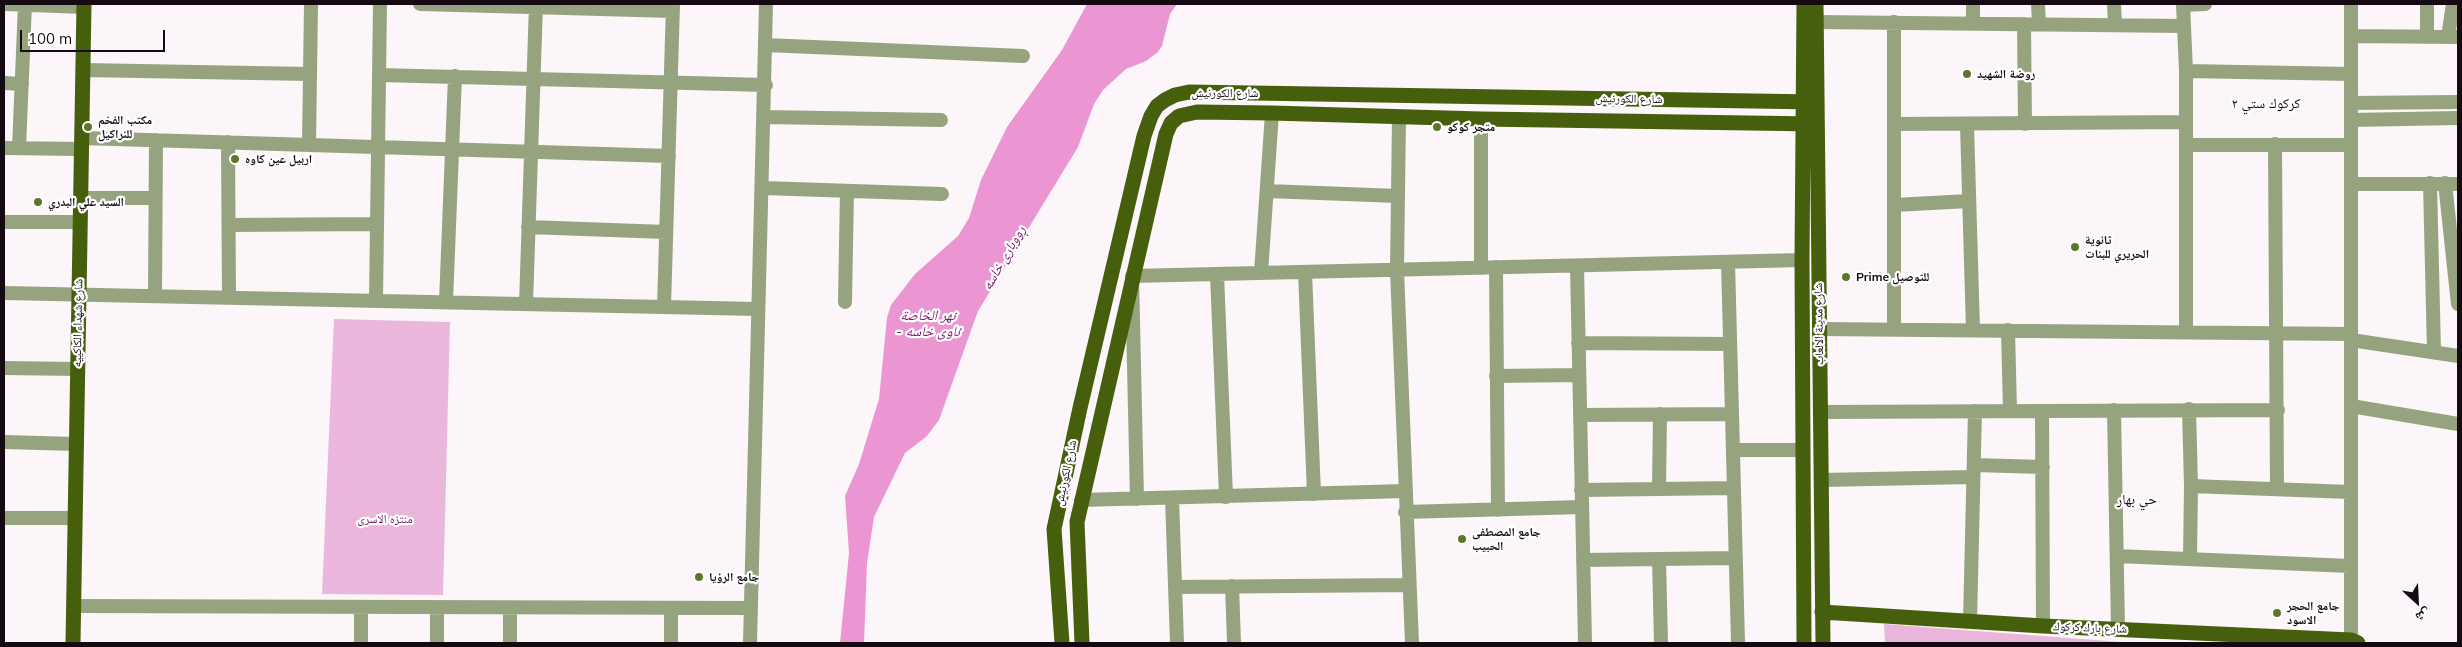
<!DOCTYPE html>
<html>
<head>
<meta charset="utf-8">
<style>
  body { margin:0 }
  #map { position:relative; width:2462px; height:647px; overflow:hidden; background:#fcf5f9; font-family:Mulish,"Noto Naskh Arabic",sans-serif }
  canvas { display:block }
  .frame { position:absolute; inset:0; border:5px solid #150a12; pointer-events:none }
  .north { position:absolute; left:2392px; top:577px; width:50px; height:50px; -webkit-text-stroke:4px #fff; paint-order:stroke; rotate:155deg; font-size:14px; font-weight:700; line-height:20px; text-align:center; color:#150a12 }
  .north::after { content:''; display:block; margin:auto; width:18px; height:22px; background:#150a12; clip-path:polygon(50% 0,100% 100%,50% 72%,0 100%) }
  .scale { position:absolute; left:20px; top:30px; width:145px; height:22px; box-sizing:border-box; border:2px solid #150a12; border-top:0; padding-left:6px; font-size:15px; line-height:18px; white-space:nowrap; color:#150a12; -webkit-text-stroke:4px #fff; paint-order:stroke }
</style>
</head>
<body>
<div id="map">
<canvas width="2462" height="647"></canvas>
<div class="frame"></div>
<div class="north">ش</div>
<div class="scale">100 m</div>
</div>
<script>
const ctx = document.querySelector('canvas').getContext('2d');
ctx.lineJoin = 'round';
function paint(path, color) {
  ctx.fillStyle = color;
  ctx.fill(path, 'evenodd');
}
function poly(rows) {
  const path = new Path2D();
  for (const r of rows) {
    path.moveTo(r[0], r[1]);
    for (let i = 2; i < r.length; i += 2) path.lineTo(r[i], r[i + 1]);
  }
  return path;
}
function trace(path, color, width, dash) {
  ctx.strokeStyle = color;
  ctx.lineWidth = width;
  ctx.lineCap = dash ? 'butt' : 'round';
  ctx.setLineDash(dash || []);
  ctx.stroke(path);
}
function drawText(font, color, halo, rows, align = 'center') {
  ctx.font = font + ' Mulish,"Noto Naskh Arabic",sans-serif';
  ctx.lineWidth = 4.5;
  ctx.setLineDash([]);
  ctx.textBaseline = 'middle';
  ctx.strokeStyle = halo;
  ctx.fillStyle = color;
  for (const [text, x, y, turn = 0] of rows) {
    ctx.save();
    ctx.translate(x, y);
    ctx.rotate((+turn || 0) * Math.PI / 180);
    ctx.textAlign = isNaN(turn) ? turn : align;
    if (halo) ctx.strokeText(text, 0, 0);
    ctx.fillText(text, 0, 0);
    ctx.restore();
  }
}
paint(poly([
  [334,319,450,322,443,595,322,594],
  [1884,624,2135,643,1885,643]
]), '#ebb6db');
paint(poly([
  [1087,4,1177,4,1170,14,1162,46,1158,52,1146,61,1126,69,1103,90,1094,104,1078,147,978,311,939,420,927,436,905,453,874,517,867,563,864,643,840,643,849,553,845,496,859,464,879,399,887,318,891,305,915,274,958,236,969,218,981,180,1007,127,1062,50]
]), '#eb96d3');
trace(poly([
  [4,4,84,7],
  [420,4,673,11],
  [1973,4,1973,23],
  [2038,4,2039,24],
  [2114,4,2115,25],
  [2183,4,2186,71,2186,332],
  [2351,4,2351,640],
  [2427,4,2427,37],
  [2183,5,2205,4],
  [1816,22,2184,26],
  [1894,22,1894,329],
  [2024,24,2025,124],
  [2351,36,2458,37],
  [2448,37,2453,4],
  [766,45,1023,56],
  [83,70,310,74],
  [2186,71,2351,74],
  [379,75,766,85],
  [4,83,22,84],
  [2351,103,2458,102],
  [765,117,941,120],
  [1399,117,1397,270,1412,643],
  [1481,119,1481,268],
  [2351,120,2458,118],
  [1894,124,2186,122],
  [1967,125,1973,330],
  [82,138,669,156],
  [228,142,229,297],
  [2275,144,2277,489],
  [309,145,311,4],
  [2186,145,2351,145],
  [4,148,81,149],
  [19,148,25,4],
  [2430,183,2434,352],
  [2445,183,2458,304],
  [2351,184,2458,184],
  [763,188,942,194],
  [1267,191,1398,196],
  [81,198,155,198],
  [1894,205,1969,201],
  [4,222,80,222],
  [229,225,377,224],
  [528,227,666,232],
  [1728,262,1738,643],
  [1577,266,1585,643],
  [1496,267,1498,510],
  [1305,272,1314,494],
  [1261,273,1272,113],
  [1217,274,1226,497],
  [4,293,757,309],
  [155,295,156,140],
  [376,300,380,4],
  [446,302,455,76],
  [845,302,847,191],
  [526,304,536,4],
  [664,307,673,4],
  [1819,329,2351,334],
  [2008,330,2010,411],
  [2351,340,2458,356],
  [1578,343,1730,344],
  [4,368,78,369],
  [1496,376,1579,375],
  [2351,406,2458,424],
  [2189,409,2191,486,2350,492],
  [2114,410,2118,628],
  [2042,411,2043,626],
  [1820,412,2278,410],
  [1580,415,1732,414],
  [4,442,77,444],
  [1733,450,1802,450],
  [1974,465,2043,467],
  [1821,480,1973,477],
  [1659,489,1660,414],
  [1581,490,1734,488],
  [1172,498,1177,643],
  [1137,499,1132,276,1802,260],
  [1081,500,1405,491],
  [1405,512,1582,507],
  [4,518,75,518],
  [2117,556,2350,566],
  [1659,559,1661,643],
  [2190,559,2191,486],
  [1583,560,1736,558],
  [1232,586,1234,643],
  [1175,587,1409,585],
  [74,606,750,608],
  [1970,621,1975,411],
  [361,643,361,608],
  [437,643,437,608],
  [510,643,510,609],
  [671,643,671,608],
  [750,643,766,4]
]), '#95a47e', 14);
trace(poly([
  [1804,4,1802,260,1804,643],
  [1816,4,1823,643],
  [1822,612,2043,626,2351,640,2358,643],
  [73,643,84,4],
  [1062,643,1054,529,1080,408,1144,136,1151,116,1157,106,1165,100,1175,95,1189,92,1816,102],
  [1082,643,1077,522,1166,134,1171,123,1179,116,1197,112,1272,113,1481,119,1816,124]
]), '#465f0c', 15);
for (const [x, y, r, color] of [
  [1967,74,5,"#5d772a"],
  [88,127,5,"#5d772a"],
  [1437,127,5,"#5d772a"],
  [235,159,5,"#5d772a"],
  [38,202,5,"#5d772a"],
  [2075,247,5,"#5d772a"],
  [1846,277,5,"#5d772a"],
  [1462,539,5,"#5d772a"],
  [699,577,5,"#5d772a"],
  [2277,613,5,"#5d772a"]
]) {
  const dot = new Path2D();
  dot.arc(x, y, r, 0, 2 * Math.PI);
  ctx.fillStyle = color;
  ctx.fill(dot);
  trace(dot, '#fff', 2);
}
drawText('bold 12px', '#150a12', '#fff', [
  ["روضة الشهيد",1977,74],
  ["مكتب الفخم",98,120],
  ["للنراكيل",98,134],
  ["متجر كوكو",1447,127],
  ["اربيل عين كاوه",245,159],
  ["السيد علي البدري",48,202],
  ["ثانوية",2085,240],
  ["الحريري للبنات",2085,254],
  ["Prime للتوصيل",1856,277],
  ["جامع المصطفى",1472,532],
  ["الحبيب",1472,546],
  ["جامع الرؤيا",709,577],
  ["جامع الحجر",2287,606],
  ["الاسود",2287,620]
], 'left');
drawText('12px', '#150a12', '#fff', [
  ["شارع الكورنيش",1225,93],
  ["شارع الكورنيش",1629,99,1],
  ["شارع شهداء الكاكييه",78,323,-89],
  ["شارع مدينة الالعاب",1819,324,-91],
  ["شارع الكورنيش",1066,473,-78],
  ["شارع بارك كركوك",2090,628,2]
]);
drawText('12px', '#7a1766', '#fff', [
  ["منتزه الاسرى",385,519]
]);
drawText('14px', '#150a12', '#fff', [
  ["كركوك ستي ٢",2266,104],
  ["حي بهار",2137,500]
]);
drawText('italic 14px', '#781565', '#fff', [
  ["ڕووباری خاسە",1004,258,-60],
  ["نهر الخاصة",928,316],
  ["- ئاوی خاسە",928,332]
]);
</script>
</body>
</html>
